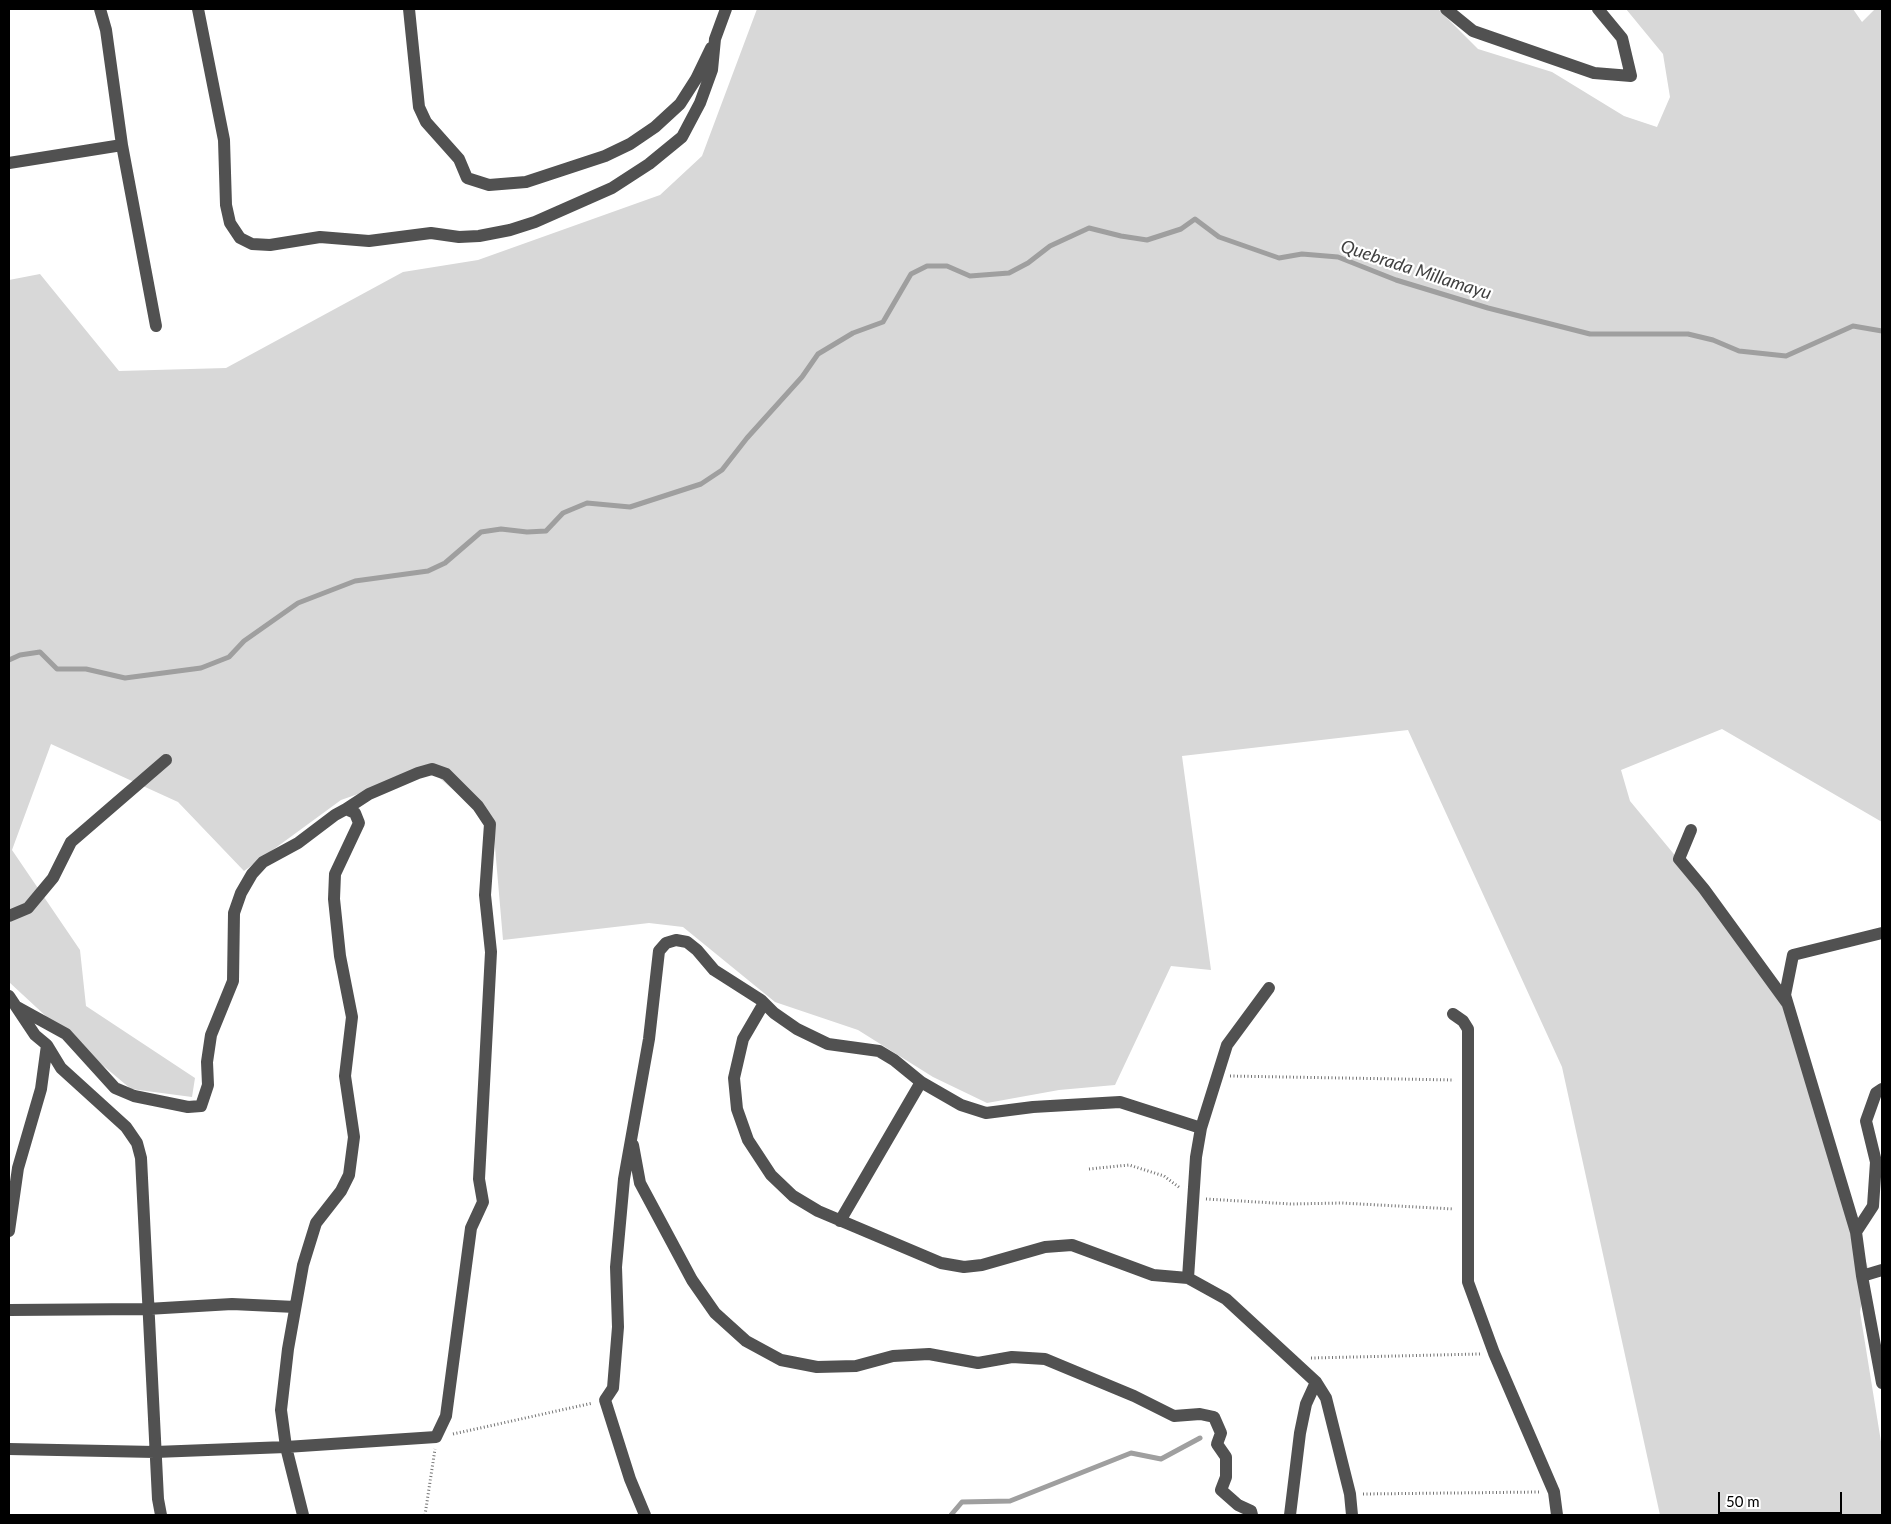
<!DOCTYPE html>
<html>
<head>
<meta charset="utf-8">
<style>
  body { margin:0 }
  #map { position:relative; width:1891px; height:1524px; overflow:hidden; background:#fff; font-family:Lato,sans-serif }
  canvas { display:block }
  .frame { position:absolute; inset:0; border:10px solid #000; pointer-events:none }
  .scale { position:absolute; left:1718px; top:1492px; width:124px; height:22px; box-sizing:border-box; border:2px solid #000; border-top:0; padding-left:6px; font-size:15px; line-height:18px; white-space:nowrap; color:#000; -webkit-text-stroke:4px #fff; paint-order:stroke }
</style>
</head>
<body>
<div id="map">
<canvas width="1891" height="1524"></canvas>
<div class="frame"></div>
<div class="scale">50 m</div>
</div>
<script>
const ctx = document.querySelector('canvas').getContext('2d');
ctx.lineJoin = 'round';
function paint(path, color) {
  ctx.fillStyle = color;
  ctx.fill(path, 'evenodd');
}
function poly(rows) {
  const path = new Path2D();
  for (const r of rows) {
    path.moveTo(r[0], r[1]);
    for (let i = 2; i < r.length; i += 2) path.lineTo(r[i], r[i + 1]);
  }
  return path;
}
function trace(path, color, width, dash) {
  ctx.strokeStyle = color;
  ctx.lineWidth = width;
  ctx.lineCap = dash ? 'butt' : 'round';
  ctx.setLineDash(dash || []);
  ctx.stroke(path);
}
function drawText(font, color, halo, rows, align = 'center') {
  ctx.font = font + ' Lato,sans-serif';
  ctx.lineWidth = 4.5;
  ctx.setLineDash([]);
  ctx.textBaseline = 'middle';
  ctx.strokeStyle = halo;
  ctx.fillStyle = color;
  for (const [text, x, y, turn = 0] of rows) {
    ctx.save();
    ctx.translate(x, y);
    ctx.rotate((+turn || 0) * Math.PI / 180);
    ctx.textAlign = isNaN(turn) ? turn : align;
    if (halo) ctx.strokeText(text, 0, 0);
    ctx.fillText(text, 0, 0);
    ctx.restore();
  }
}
paint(poly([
  [757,9,1438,9,1478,49,1552,72,1624,116,1657,127,1670,97,1663,54,1626,9,1853,9,1862,22,1875,9,1882,9,1882,822,1722,729,1621,770,1630,801,1768,968,1798,1046,1868,1268,1860,1312,1882,1448,1882,1515,1660,1515,1562,1067,1408,730,1182,756,1211,970,1171,966,1115,1085,1059,1090,987,1103,933,1077,858,1030,775,1002,683,927,649,923,503,940,493,824,429,769,341,800,244,871,178,802,51,744,12,850,80,950,86,1006,195,1078,192,1097,131,1089,63,1032,9,982,9,280,40,274,119,371,226,368,403,272,478,260,660,195,702,156]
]), '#d8d8d8');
trace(poly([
  [9,660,20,655,40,652,57,669,86,669,125,678,201,668,229,657,244,641,298,603,355,581,428,571,445,563,481,532,501,529,527,532,546,531,563,513,587,503,630,507,701,484,722,470,747,438,802,377,818,354,853,333,883,322,911,274,927,266,947,266,970,276,1009,273,1028,263,1050,246,1089,228,1121,236,1147,240,1181,229,1195,219,1219,237,1279,258,1302,254,1338,257,1396,280,1488,308,1590,334,1688,334,1713,340,1739,351,1786,356,1853,326,1882,331],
  [951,1515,962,1502,1010,1501,1131,1453,1161,1459,1200,1438]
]), '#9f9f9f', 5);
trace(poly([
  [1230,1076,1454,1080],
  [1089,1169,1129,1165,1164,1176,1180,1188],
  [1206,1199,1291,1204,1342,1203,1454,1209],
  [1311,1358,1480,1354],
  [453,1434,593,1403],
  [1363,1494,1539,1492],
  [425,1515,435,1449]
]), '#737373', 3, [1, 2.5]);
trace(poly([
  [100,9,106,30,122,145,156,326],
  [198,9,224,140,226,205,230,223,240,238,252,244,270,245,320,237,369,241,431,233,459,237,479,236,510,230,535,222,612,188,649,164,682,137,700,103,712,70,715,39,726,9],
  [409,9,419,107,426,122,459,159,467,178,489,185,526,182,605,156,630,144,655,127,680,104,696,79,711,48],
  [1446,9,1473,31,1594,73,1631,76,1622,38,1598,9],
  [9,163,122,145],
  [1691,830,1679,859,1704,889,1787,1003],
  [9,916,28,908,53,878,71,842,166,760],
  [1882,933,1793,955,1785,995,1856,1232,1862,1276,1882,1383],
  [9,996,35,1035,47,1045,41,1089,18,1168,9,1231],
  [764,1003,743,1039,734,1078,737,1109,748,1140,771,1175,793,1196,818,1211,941,1263,964,1267,982,1265,1045,1247,1072,1245,1153,1275,1188,1278,1226,1299,1316,1382,1326,1398,1350,1494,1352,1515],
  [17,1007,66,1034,115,1088,134,1096,188,1107,201,1106,208,1085,207,1062,211,1035,233,981,234,913,241,893,252,874,263,862,298,843,335,815,346,809,355,813,359,823,335,874,334,899,340,956,352,1017,345,1076,354,1137,349,1175,341,1191,316,1223,303,1265,288,1349,281,1410,286,1447,303,1515],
  [1453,1014,1463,1021,1468,1029,1468,1282,1494,1353,1554,1492,1557,1515],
  [47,1045,61,1068,126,1127,137,1143,141,1158,158,1499,161,1515],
  [633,1145,640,1183,692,1280,715,1313,746,1341,781,1360,817,1367,856,1366,893,1356,929,1354,978,1363,1012,1357,1045,1359,1134,1396,1174,1416,1200,1414,1214,1417,1221,1433,1217,1444,1226,1457,1226,1477,1221,1490,1238,1505,1251,1511,1252,1515],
  [840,1221,921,1082],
  [1856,1232,1873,1206,1876,1162,1866,1121,1876,1093,1882,1089],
  [1862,1276,1882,1270],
  [1188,1278,1196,1157,1201,1128,1227,1045,1269,988],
  [9,1310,147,1309,232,1304,295,1307],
  [9,1449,155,1452,286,1447,436,1437,446,1416,471,1228,483,1202,479,1179,491,952,485,895,490,824,478,806,446,774,432,769,418,773,369,794,346,809],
  [645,1515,630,1479,605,1400,613,1388,618,1327,616,1267,624,1179,649,1039,659,951,666,943,676,940,687,942,697,950,714,970,761,1000,774,1013,797,1029,828,1044,879,1051,894,1060,921,1082,961,1105,986,1113,1033,1107,1120,1102,1201,1128],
  [1290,1515,1300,1433,1306,1404,1316,1382]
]), '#515151', 12);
drawText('italic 18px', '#404040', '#fff', [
  ["Quebrada Millamayu",1416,270,18]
]);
</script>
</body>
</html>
